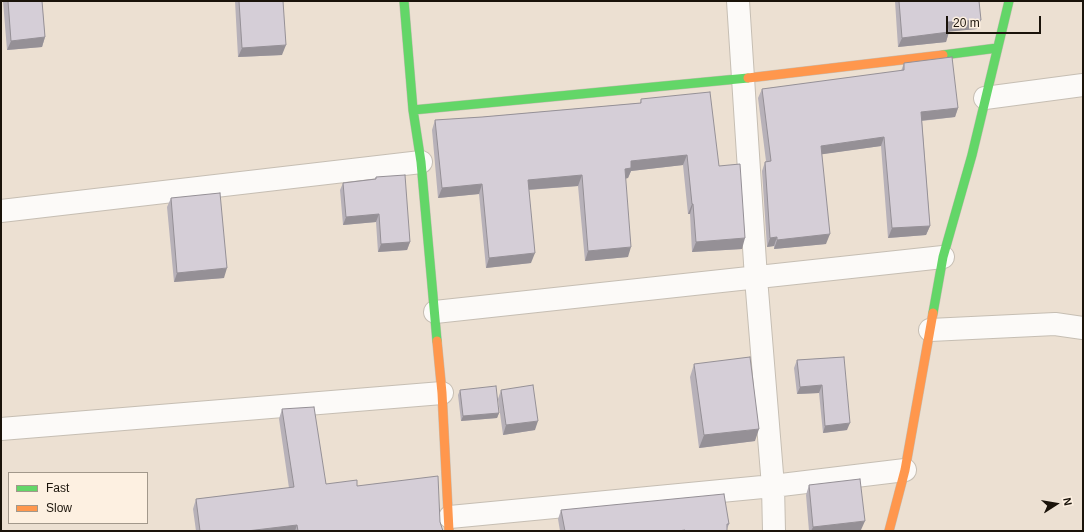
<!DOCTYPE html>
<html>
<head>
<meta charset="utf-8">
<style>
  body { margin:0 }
  #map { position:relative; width:1084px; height:532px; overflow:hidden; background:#ece0d2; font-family:Arial,sans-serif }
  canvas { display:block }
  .frame { position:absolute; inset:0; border:2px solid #1a130a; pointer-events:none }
  .legend { position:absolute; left:8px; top:472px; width:140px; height:52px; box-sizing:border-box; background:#fdf0e1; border:1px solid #a2988b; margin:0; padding:5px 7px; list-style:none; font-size:12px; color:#1a130a }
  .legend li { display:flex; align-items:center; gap:8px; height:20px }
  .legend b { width:20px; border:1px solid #a2988b }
  .north { position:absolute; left:1036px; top:484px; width:40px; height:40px; -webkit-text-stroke:3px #fdf0e1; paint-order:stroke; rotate:78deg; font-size:11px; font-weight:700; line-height:16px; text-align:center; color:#1a130a }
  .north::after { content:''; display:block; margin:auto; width:14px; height:18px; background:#1a130a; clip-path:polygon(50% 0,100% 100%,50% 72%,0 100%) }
  .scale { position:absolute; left:946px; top:16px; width:95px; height:18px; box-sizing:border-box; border:2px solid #1a130a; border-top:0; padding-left:5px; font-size:12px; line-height:14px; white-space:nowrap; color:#1a130a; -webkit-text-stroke:3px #fdf0e1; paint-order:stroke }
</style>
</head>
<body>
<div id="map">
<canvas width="1084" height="532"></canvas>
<div class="frame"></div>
<ul class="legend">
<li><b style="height:5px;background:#63d668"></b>Fast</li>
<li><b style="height:5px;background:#ff974d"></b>Slow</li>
</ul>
<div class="north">N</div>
<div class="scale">20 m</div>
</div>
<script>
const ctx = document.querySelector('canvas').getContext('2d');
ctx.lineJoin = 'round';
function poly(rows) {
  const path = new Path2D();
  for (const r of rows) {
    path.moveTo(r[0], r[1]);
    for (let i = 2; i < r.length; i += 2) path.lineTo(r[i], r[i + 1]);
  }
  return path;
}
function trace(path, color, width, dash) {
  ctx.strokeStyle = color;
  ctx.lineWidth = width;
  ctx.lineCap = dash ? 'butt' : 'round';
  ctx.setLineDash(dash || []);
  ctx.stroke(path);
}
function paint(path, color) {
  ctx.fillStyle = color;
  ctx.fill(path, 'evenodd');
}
const street = poly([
  [738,1,756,278,773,486,774,531],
  [985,98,1083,85],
  [1,211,421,162],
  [435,312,943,257],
  [930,330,1055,324,1083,328],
  [1,429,442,393],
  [450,517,773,486,905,470]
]);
const fast = poly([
  [404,1,413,110,421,162,437,341],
  [943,55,997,48],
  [413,110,748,78],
  [933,313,943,257,972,155,1009,1]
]);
const slow = poly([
  [748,78,943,55],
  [437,341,442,393,449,531],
  [889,531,905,470,933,313]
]);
trace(street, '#c6beb3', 24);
trace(fast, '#c6beb3', 10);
trace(slow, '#c6beb3', 10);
trace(street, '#fcfaf8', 22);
trace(fast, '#63d668', 9);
trace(slow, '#ff974d', 9);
paint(poly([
  [3,1,42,1,45,37,42,47,7,50],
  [235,1,283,1,282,55,238,57],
  [895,1,979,1,977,29,949,31,946,42,898,47],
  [904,63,958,108,955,117,922,121,930,226,926,235,888,238,881,146,822,154,826,244,774,249,774,246,767,247,762,171,765,162,766,161,758,98,762,89,901,71],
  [641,99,719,166,742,249,692,252,690,214,688,214,683,165,631,171,628,178,625,179,628,257,585,261,578,186,529,190,531,263,486,268,479,194,438,198,432,130,435,120,482,117,640,103],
  [376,177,410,242,407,250,378,252,376,222,343,225,340,190,343,183,375,179],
  [171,198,224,278,174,282,167,207],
  [844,357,847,430,823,433,819,393,797,394,794,368,797,360],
  [694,364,755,441,699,448,690,377],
  [460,390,499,413,497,418,461,421,458,395],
  [501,390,535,430,503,435,498,399],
  [282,409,326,484,357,486,440,522,443,531,196,531,193,509,196,499,289,488,279,419],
  [809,485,861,530,854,531,809,531,806,495],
  [561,510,729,524,727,529,727,531,560,531,558,519]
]), '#b7b1b9');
paint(poly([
  [981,20,977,29,945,32,948,22],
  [949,32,946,42,898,47,902,38],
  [45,37,42,47,7,50,11,41],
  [286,45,282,55,238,57,242,48],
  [958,108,955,117,918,121,921,112],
  [884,137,881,146,817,155,821,146],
  [687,155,683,165,631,171,628,178,621,179,625,169,631,161],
  [582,175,578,186,524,190,528,180],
  [482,184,479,194,438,198,442,188],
  [692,204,693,204,690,214,688,214],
  [379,214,376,222,343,225,346,217],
  [930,226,926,235,888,238,892,228],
  [830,234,826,244,774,249,777,240],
  [777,237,774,246,767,247,770,238],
  [745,238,742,249,692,252,696,242],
  [410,242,407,250,378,252,381,244],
  [631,247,628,257,585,261,588,251],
  [535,253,531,263,486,268,489,258],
  [227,268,224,278,174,282,177,273],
  [822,385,819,393,797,394,800,387],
  [499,413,497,418,461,421,463,416],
  [538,421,535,430,503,435,506,425],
  [850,423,847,430,823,433,825,426],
  [759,429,755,441,699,448,704,435],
  [865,521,861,530,854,531,811,531,813,527],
  [297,525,295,531,247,531]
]), '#959096');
const building = poly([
  [8,1,42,1,45,37,11,41,8,1],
  [239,1,283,1,286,45,242,48,239,1],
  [899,1,979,1,981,20,948,22,949,32,902,38,899,1],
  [952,57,958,108,921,112,930,226,892,228,884,137,821,146,830,234,777,240,777,237,770,238,765,162,771,161,762,89,904,70,904,63,952,57],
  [710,92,719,166,740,164,745,238,696,242,693,204,692,204,687,155,631,161,631,168,625,169,631,247,588,251,582,175,528,180,535,253,489,258,482,184,442,188,435,120,482,117,641,103,641,99,710,92],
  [405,175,410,242,381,244,379,214,346,217,343,183,376,179,376,177,405,175],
  [220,193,227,268,177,273,171,198,220,193],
  [750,357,759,429,704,435,694,364,750,357],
  [844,357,850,423,825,426,822,385,800,387,797,360,844,357],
  [533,385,538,421,506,425,501,390,533,385],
  [496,386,499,413,463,416,460,390,496,386],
  [314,407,326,484,357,480,357,486,438,476,440,522,443,531,298,531,297,525,247,531,200,531,196,499,294,487,282,409,314,407],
  [860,479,865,521,813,527,809,485,860,479],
  [724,494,729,524,727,524,727,531,685,531,685,530,678,531,565,531,561,510,724,494]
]);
paint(building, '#d5ced7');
trace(building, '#959096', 1);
</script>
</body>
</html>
